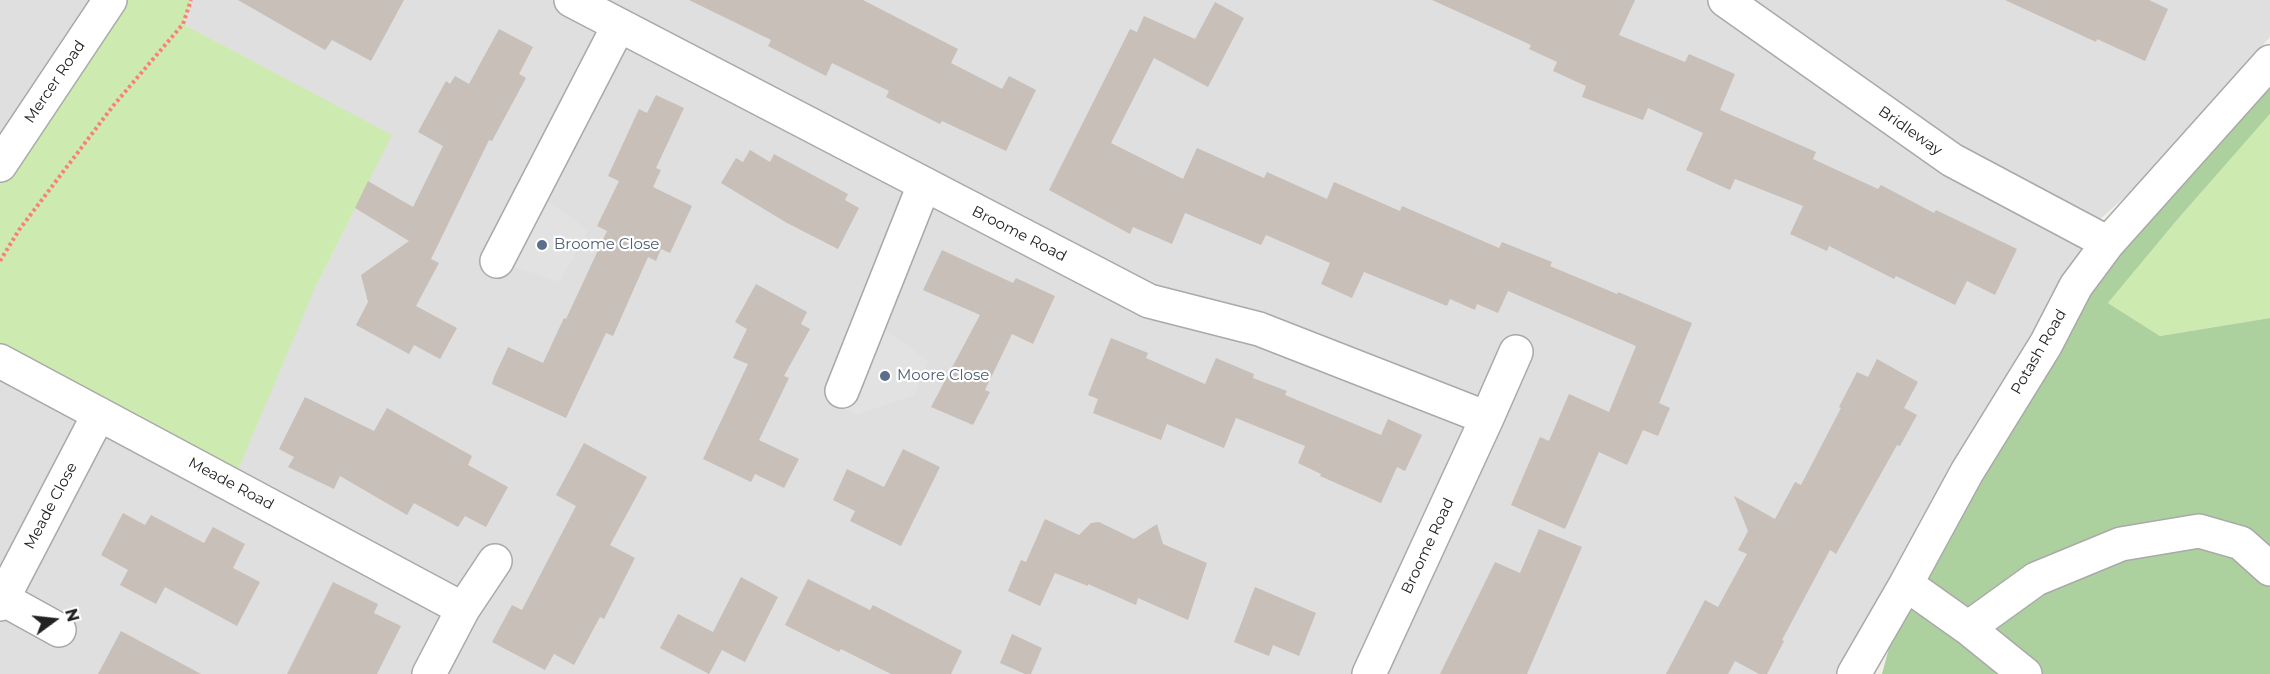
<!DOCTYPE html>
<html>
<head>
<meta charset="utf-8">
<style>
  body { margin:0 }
  #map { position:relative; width:2270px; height:674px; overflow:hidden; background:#f2efe9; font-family:Montserrat,sans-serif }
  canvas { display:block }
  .north { position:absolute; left:24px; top:590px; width:60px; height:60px; -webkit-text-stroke:4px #fff; paint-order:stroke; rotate:75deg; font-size:16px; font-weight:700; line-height:24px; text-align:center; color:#222 }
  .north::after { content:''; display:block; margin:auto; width:21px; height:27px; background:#222; clip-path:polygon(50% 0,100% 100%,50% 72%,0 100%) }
</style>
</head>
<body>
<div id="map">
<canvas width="2270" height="674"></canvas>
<div class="north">N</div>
</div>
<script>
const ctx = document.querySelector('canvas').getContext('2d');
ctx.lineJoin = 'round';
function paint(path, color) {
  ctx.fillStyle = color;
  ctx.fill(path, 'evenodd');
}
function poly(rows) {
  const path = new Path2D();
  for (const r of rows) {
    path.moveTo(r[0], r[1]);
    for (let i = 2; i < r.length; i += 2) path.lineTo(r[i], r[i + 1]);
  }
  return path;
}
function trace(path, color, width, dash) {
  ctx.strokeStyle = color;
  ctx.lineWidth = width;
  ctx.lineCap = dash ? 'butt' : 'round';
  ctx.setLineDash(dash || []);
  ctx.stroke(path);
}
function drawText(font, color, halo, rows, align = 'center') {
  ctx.font = font + ' Montserrat,sans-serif';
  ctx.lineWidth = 4.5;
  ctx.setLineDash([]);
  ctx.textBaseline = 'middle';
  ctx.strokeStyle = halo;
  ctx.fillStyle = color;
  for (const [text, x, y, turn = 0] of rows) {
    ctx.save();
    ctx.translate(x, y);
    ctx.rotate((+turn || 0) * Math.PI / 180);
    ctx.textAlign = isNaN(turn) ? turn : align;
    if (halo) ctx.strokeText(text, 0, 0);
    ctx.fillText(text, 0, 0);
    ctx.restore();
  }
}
paint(poly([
  [0,0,110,0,0,165],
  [191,0,2270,0,2270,37,2156,169,2098,221,1841,674,0,674,0,361,315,288,391,136,183,24]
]), '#e0dfdf');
paint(poly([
  [110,0,191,0,183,24,392,135,315,288,232,484,0,361,0,165],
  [2270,114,2270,318,2160,336,2108,303,2177,220]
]), '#cdebb0');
paint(poly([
  [2270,62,2270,114,2177,220,2108,303,2160,336,2270,318,2270,674,1882,674,1906,584,2046,344]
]), '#add19e');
paint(poly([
  [533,190,588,230,560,282,497,261],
  [870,319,929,361,914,395,856,415,843,408,842,391]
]), '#e2e2e2');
paint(poly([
  [238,0,404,0,371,61,332,40,325,50],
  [689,0,863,0,958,49,951,63,1002,89,1009,76,1036,90,1006,151,942,121,940,124,886,97,889,91,832,63,826,76,768,46,771,40],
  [1432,0,1635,0,1619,35,1685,62,1689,54,1735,74,1720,110,1816,152,1813,159,1878,189,1881,185,1934,213,1936,210,2017,249,1995,295,1967,281,1955,305,1896,276,1894,279,1829,246,1827,251,1790,234,1803,206,1735,179,1730,190,1686,170,1703,133,1648,108,1643,120,1582,97,1586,86,1553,71,1557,62,1529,49,1531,45],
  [2005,0,2149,0,2168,9,2145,61,2097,39,2096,42],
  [1215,2,1244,18,1208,87,1154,58,1111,143,1183,179,1197,148,1264,178,1267,172,1327,199,1334,182,1400,211,1402,206,1499,248,1502,242,1552,262,1550,266,1617,294,1618,292,1692,323,1659,403,1670,408,1658,436,1643,430,1627,465,1599,452,1565,529,1511,505,1540,437,1549,441,1569,394,1609,412,1636,346,1508,291,1498,313,1477,304,1475,310,1450,299,1447,306,1364,272,1352,298,1321,284,1330,263,1266,235,1261,245,1185,213,1172,244,1133,227,1130,234,1049,190,1130,29,1137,32,1144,16,1195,39],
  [499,29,533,47,519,74,526,78,492,141,489,140,431,259,439,263,416,306,457,328,440,359,414,345,409,354,356,325,368,302,361,275,409,241,355,208,368,181,413,207,443,146,418,132,446,81,450,84,455,76,469,84],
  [656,95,684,108,656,168,661,170,653,187,692,206,670,253,661,249,656,261,648,257,613,336,606,333,566,418,492,384,494,377,508,347,543,363,564,318,566,319,607,231,597,226,619,181,608,176,639,109,647,113],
  [750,150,770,162,774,154,848,194,845,200,859,208,838,249,787,223,721,183,736,158,743,162],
  [942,250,1013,283,1016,278,1055,296,1033,344,1012,334,985,390,990,392,973,425,931,407,980,315,923,290],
  [756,284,807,312,801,324,810,329,784,376,789,378,759,440,799,459,784,488,755,474,751,482,703,459,748,364,733,358,747,329,735,322],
  [1111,338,1148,353,1146,358,1205,384,1216,358,1254,374,1253,378,1287,391,1285,395,1381,435,1388,419,1422,435,1405,471,1397,467,1381,503,1320,476,1321,474,1298,463,1305,446,1236,418,1224,448,1167,424,1161,440,1093,413,1098,399,1088,395],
  [1877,359,1918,382,1904,408,1917,415,1900,446,1897,445,1836,554,1830,550,1782,640,1784,641,1767,674,1759,674,1735,661,1728,674,1666,674,1705,600,1718,607,1747,554,1738,550,1748,531,1734,496,1775,519,1795,482,1801,485,1841,408,1839,407,1857,372,1868,377],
  [305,397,374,431,387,408,472,456,468,465,508,487,486,527,465,516,458,527,414,503,407,515,340,476,334,489,288,467,294,457,279,449],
  [584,443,647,477,610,545,635,558,604,619,600,617,574,665,554,654,545,670,492,642,512,605,522,610,576,506,556,495],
  [903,449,940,467,901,546,850,521,855,511,833,500,847,469,884,487],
  [123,513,145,525,151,515,204,543,213,527,245,544,233,568,260,582,237,626,165,587,156,604,120,585,128,570,101,555],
  [1045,519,1079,535,1091,523,1099,522,1134,539,1157,524,1163,544,1207,563,1188,620,1138,598,1136,605,1088,584,1088,586,1055,573,1040,606,1008,591,1021,560,1026,562],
  [1539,529,1582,547,1527,674,1440,674,1495,562,1520,573],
  [741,577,778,597,745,662,722,650,709,674,660,648,678,614,713,632],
  [808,579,870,610,873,605,962,651,951,674,891,674,841,649,839,652,785,625],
  [333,582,378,604,374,613,401,626,377,674,287,674],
  [1255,587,1316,613,1299,656,1273,645,1269,656,1234,642],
  [121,631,201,674,98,674],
  [1012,634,1042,648,1031,674,1025,674,1000,663]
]), '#c7bfb8');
const minor = poly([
  [571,0,1149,301,1259,329,1487,418,1369,674],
  [1725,0,1952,160,2108,243],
  [0,165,110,0],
  [497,261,619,25],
  [0,361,463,609,429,674],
  [842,391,924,185],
  [1487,418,1516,352],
  [1906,584,1968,628,2025,674],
  [3,599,59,630],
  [0,604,99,414],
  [463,609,495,561],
  [1968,628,2036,579,2121,544,2199,531,2241,543,2270,569],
  [1854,674,1906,584,1967,472,2046,344,2076,286,2108,243,2270,62]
]);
trace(minor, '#a9a9a9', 36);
trace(poly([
  [0,261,19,230,113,106,183,24,191,0]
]), '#fa8072', 4, [3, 3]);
trace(minor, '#fff', 33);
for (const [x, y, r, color] of [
  [542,245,6,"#5c6f8a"],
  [885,376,6,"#5c6f8a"]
]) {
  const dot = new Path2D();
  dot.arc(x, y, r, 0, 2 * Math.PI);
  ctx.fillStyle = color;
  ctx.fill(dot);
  trace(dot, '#fff', 2);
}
drawText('15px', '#222', '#fff', [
  ["Mercer Road",55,82,-56],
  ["Bridleway",1910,131,35],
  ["Broome Road",1019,234,27],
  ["Potash Road",2039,352,-60],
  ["Meade Road",231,484,28],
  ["Meade Close",51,506,-62],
  ["Broome Road",1428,546,-65]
]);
drawText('15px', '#4e5e75', '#fff', [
  ["Broome Close",554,245],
  ["Moore Close",897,376]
], 'left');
</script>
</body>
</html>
